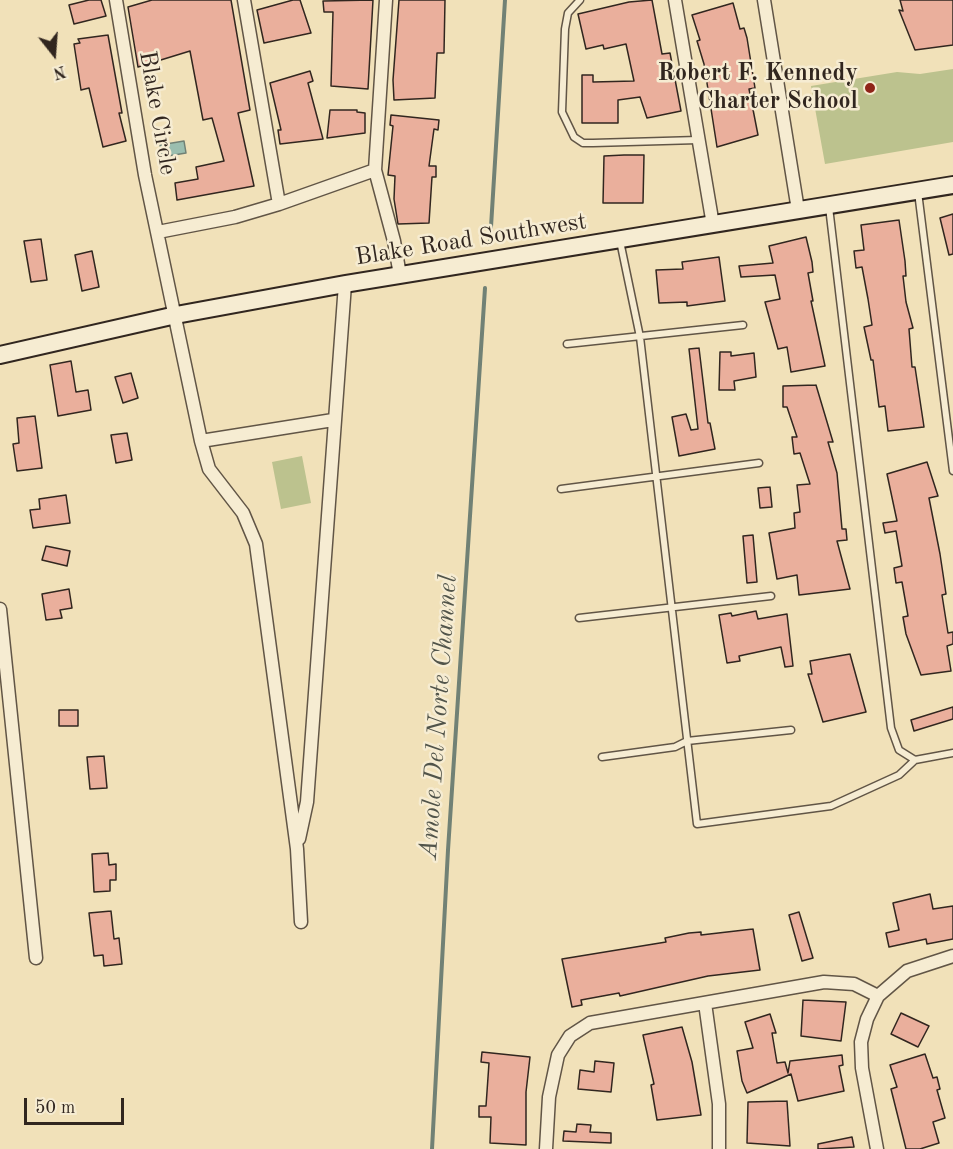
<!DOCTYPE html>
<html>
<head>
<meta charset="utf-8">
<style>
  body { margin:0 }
  #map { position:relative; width:953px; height:1149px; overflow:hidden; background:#f1e1b9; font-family:"Old Standard TT",serif }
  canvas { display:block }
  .north { position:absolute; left:24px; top:24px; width:60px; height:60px; -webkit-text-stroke:4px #f6ecd2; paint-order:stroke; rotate:163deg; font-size:16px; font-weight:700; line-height:24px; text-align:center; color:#31261f }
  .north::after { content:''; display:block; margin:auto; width:21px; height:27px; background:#31261f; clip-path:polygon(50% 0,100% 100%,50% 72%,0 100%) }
  .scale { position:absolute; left:24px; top:1098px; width:100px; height:27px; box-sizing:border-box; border:3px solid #31261f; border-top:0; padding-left:8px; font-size:18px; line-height:21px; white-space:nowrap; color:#31261f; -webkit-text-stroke:4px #f6ecd2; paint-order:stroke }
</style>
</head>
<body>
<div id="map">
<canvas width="953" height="1149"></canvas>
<div class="north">N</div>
<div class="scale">50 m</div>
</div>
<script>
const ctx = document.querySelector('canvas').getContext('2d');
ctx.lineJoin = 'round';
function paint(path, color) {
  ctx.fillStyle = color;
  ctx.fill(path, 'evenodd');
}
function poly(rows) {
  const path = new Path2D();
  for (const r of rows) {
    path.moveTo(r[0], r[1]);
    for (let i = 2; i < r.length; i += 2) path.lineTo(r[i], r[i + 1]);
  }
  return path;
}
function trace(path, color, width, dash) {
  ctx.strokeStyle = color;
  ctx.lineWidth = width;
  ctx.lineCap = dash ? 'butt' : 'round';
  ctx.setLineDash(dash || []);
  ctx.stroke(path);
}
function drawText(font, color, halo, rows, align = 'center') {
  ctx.font = font + ' "Old Standard TT",serif';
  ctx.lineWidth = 5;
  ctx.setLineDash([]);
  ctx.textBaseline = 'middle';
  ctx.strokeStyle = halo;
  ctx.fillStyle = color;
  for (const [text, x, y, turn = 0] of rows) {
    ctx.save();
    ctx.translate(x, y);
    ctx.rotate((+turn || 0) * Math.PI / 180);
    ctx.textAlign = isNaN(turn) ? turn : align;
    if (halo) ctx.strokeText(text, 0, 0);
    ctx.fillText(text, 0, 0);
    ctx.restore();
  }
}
paint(poly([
  [953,69,953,142,825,164,811,86,897,72,920,74],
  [302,456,311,503,281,509,272,462]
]), '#bcc28e');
const water = poly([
  [184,141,186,153,162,157,160,145,184,141]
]);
paint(water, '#9bbeaf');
trace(water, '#718175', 1.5);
trace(poly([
  [490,243,505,0],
  [432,1149,448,850,485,288]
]), '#718175', 4);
const building = poly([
  [89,0,101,0,106,16,74,24,69,5,89,0],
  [152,0,231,0,250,110,238,113,254,186,177,200,175,183,198,179,196,167,224,161,212,118,203,120,190,51,138,67,128,7,152,0],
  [293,0,300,0,311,33,264,43,257,10,293,0],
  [373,0,368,89,331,86,333,12,324,12,323,1,373,0],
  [399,0,445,0,444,53,437,53,435,98,394,100,393,80,399,0],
  [652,0,662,54,670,53,681,111,647,118,640,97,618,100,618,123,582,123,582,75,593,75,593,82,634,81,626,44,604,49,603,45,586,49,578,14,629,2,652,0],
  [900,0,953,0,953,45,915,50,899,10,903,11,900,0],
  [733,3,740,29,744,28,747,38,755,88,749,89,758,135,717,147,704,64,697,41,700,40,692,15,733,3],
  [108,35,122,113,119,113,126,141,103,147,89,88,81,90,74,44,80,43,78,39,108,35],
  [310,71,313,81,308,83,323,139,280,144,278,130,281,130,270,83,310,71],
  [330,110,357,110,357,112,365,113,365,133,327,138,330,110],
  [391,115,439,120,438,130,434,129,429,166,436,166,436,177,432,177,429,223,398,224,394,199,395,176,388,175,393,126,390,125,391,115],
  [624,155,644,155,643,203,603,203,604,156,624,155],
  [953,214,953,254,949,255,940,218,953,214],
  [899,220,905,261,906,276,903,276,906,302,913,328,909,329,912,367,915,367,924,427,888,431,885,406,879,407,873,360,871,360,864,327,872,325,868,299,862,267,856,268,854,251,864,250,861,225,899,220],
  [806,237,812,262,813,272,808,273,813,301,811,301,825,366,791,372,787,347,778,349,765,302,780,299,775,275,741,277,739,266,773,263,769,246,806,237],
  [41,239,47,280,31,282,24,241,41,239],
  [92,251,99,287,82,291,75,255,92,251],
  [719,257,725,301,687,306,687,302,659,303,656,270,683,269,682,262,719,257],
  [699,348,708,423,710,423,715,449,679,456,672,417,686,414,691,430,698,429,689,349,699,348],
  [720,352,731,352,731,356,754,353,756,377,734,381,735,390,719,390,720,352],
  [71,361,76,392,88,390,91,410,58,416,50,365,71,361],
  [131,373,138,398,123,403,115,377,131,373],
  [816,385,833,442,828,442,837,473,842,529,846,529,847,540,837,541,850,589,799,595,797,575,777,579,769,533,795,528,794,513,800,512,797,485,810,484,800,453,794,454,792,437,797,437,787,407,783,407,783,386,816,385],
  [35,416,42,468,17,471,13,444,19,443,17,418,35,416],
  [127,433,132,460,116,463,111,435,127,433],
  [927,462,938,496,929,498,940,554,946,594,942,595,948,633,953,632,953,644,947,646,951,671,921,675,906,634,903,617,908,616,902,582,896,583,894,568,902,566,896,531,885,533,883,523,897,521,887,474,927,462],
  [770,487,772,507,760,508,758,488,770,487],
  [66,495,70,523,33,528,30,510,40,509,39,499,66,495],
  [753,535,757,582,747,583,743,536,753,535],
  [46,546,70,551,67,566,42,560,46,546],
  [69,589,72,608,60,610,62,618,46,620,42,594,69,589],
  [756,611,758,619,787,614,793,666,785,667,781,647,739,656,740,661,727,663,719,615,731,613,732,616,756,611],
  [850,654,866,712,823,722,808,674,812,674,810,661,850,654],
  [953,707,953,719,914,731,911,720,953,707],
  [59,710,78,710,78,726,59,726,59,710],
  [104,756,107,788,90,789,87,757,104,756],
  [108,853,109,865,116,864,116,880,110,880,110,891,94,892,92,854,108,853],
  [930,894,933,909,953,906,953,939,927,944,926,939,889,947,886,933,899,930,893,903,930,894],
  [111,911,114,939,119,938,122,964,104,966,103,955,94,956,89,913,111,911],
  [799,912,813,958,802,961,789,915,799,912],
  [753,929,760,970,708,976,620,996,619,993,581,1000,582,1005,572,1007,562,959,666,942,665,938,689,933,701,932,701,935,753,929],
  [803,1000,846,1002,841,1041,801,1036,803,1000],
  [901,1013,929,1026,918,1047,891,1034,901,1013],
  [770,1014,776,1033,772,1033,777,1063,785,1062,788,1073,790,1061,842,1055,843,1065,839,1066,844,1091,798,1101,791,1074,747,1093,742,1081,737,1051,753,1048,745,1022,770,1014],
  [682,1027,692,1062,701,1115,657,1120,651,1085,654,1084,643,1035,682,1027],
  [482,1052,530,1057,526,1092,526,1145,490,1143,491,1117,479,1117,479,1106,486,1106,489,1063,481,1062,482,1052],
  [925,1054,933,1078,937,1077,940,1089,937,1090,945,1118,933,1122,939,1143,920,1149,906,1149,891,1089,897,1087,890,1065,925,1054],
  [595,1061,614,1063,611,1092,578,1089,580,1070,594,1072,595,1061],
  [787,1101,790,1146,747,1143,748,1102,787,1101],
  [577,1124,591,1125,590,1132,611,1133,611,1143,563,1141,564,1131,576,1132,577,1124],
  [852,1137,854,1147,818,1149,818,1144,852,1137]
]);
paint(building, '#eaaf9c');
trace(building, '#31261f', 1.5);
const lane = poly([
  [580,0,568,13,565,29,562,112,574,137,583,143,593,143,698,140],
  [918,192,953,471],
  [829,207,891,728,899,750,915,760,953,753],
  [620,241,640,337,697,824,831,806,899,775,915,760],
  [567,344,743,325],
  [561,489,759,463],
  [579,618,771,596],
  [602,757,675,747,687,741,791,730]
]);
const street = poly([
  [116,0,145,175,201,441,209,469,243,513,256,544,297,849,301,922],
  [244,0,279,204],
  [386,0,375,170,394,241,400,275],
  [675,0,713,225],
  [764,0,798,210],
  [158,232,235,217,279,204,375,170],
  [201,441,333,420],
  [0,609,36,958],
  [299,839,307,802,345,284],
  [705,1003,719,1104,719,1149],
  [546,1149,549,1097,558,1055,570,1036,590,1023,824,982,854,984,878,996,907,971,953,956],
  [877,1149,862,1068,861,1042,867,1019,878,996]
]);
const secondary = poly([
  [0,355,176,315,345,284,953,185]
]);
trace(lane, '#615546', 9);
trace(street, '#615546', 15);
trace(secondary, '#31261f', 20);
trace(lane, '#f6ecd2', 6);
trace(street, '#f6ecd2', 12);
trace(secondary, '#f6ecd2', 16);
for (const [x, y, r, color] of [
  [870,88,6,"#8f2418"]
]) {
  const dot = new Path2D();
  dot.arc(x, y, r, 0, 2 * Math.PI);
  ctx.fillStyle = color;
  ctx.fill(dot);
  trace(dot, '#f6ecd2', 2);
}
drawText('bold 24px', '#31261f', '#f6ecd2', [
  ["Robert F. Kennedy",858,74],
  ["Charter School",858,102]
], 'right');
drawText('24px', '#31261f', '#f6ecd2', [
  ["Blake Circle",157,113,80],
  ["Blake Road Southwest",471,240,-9]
]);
drawText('italic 26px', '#51544a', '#f6ecd2', [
  ["Amole Del Norte Channel",439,717,-86]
]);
</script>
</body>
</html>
